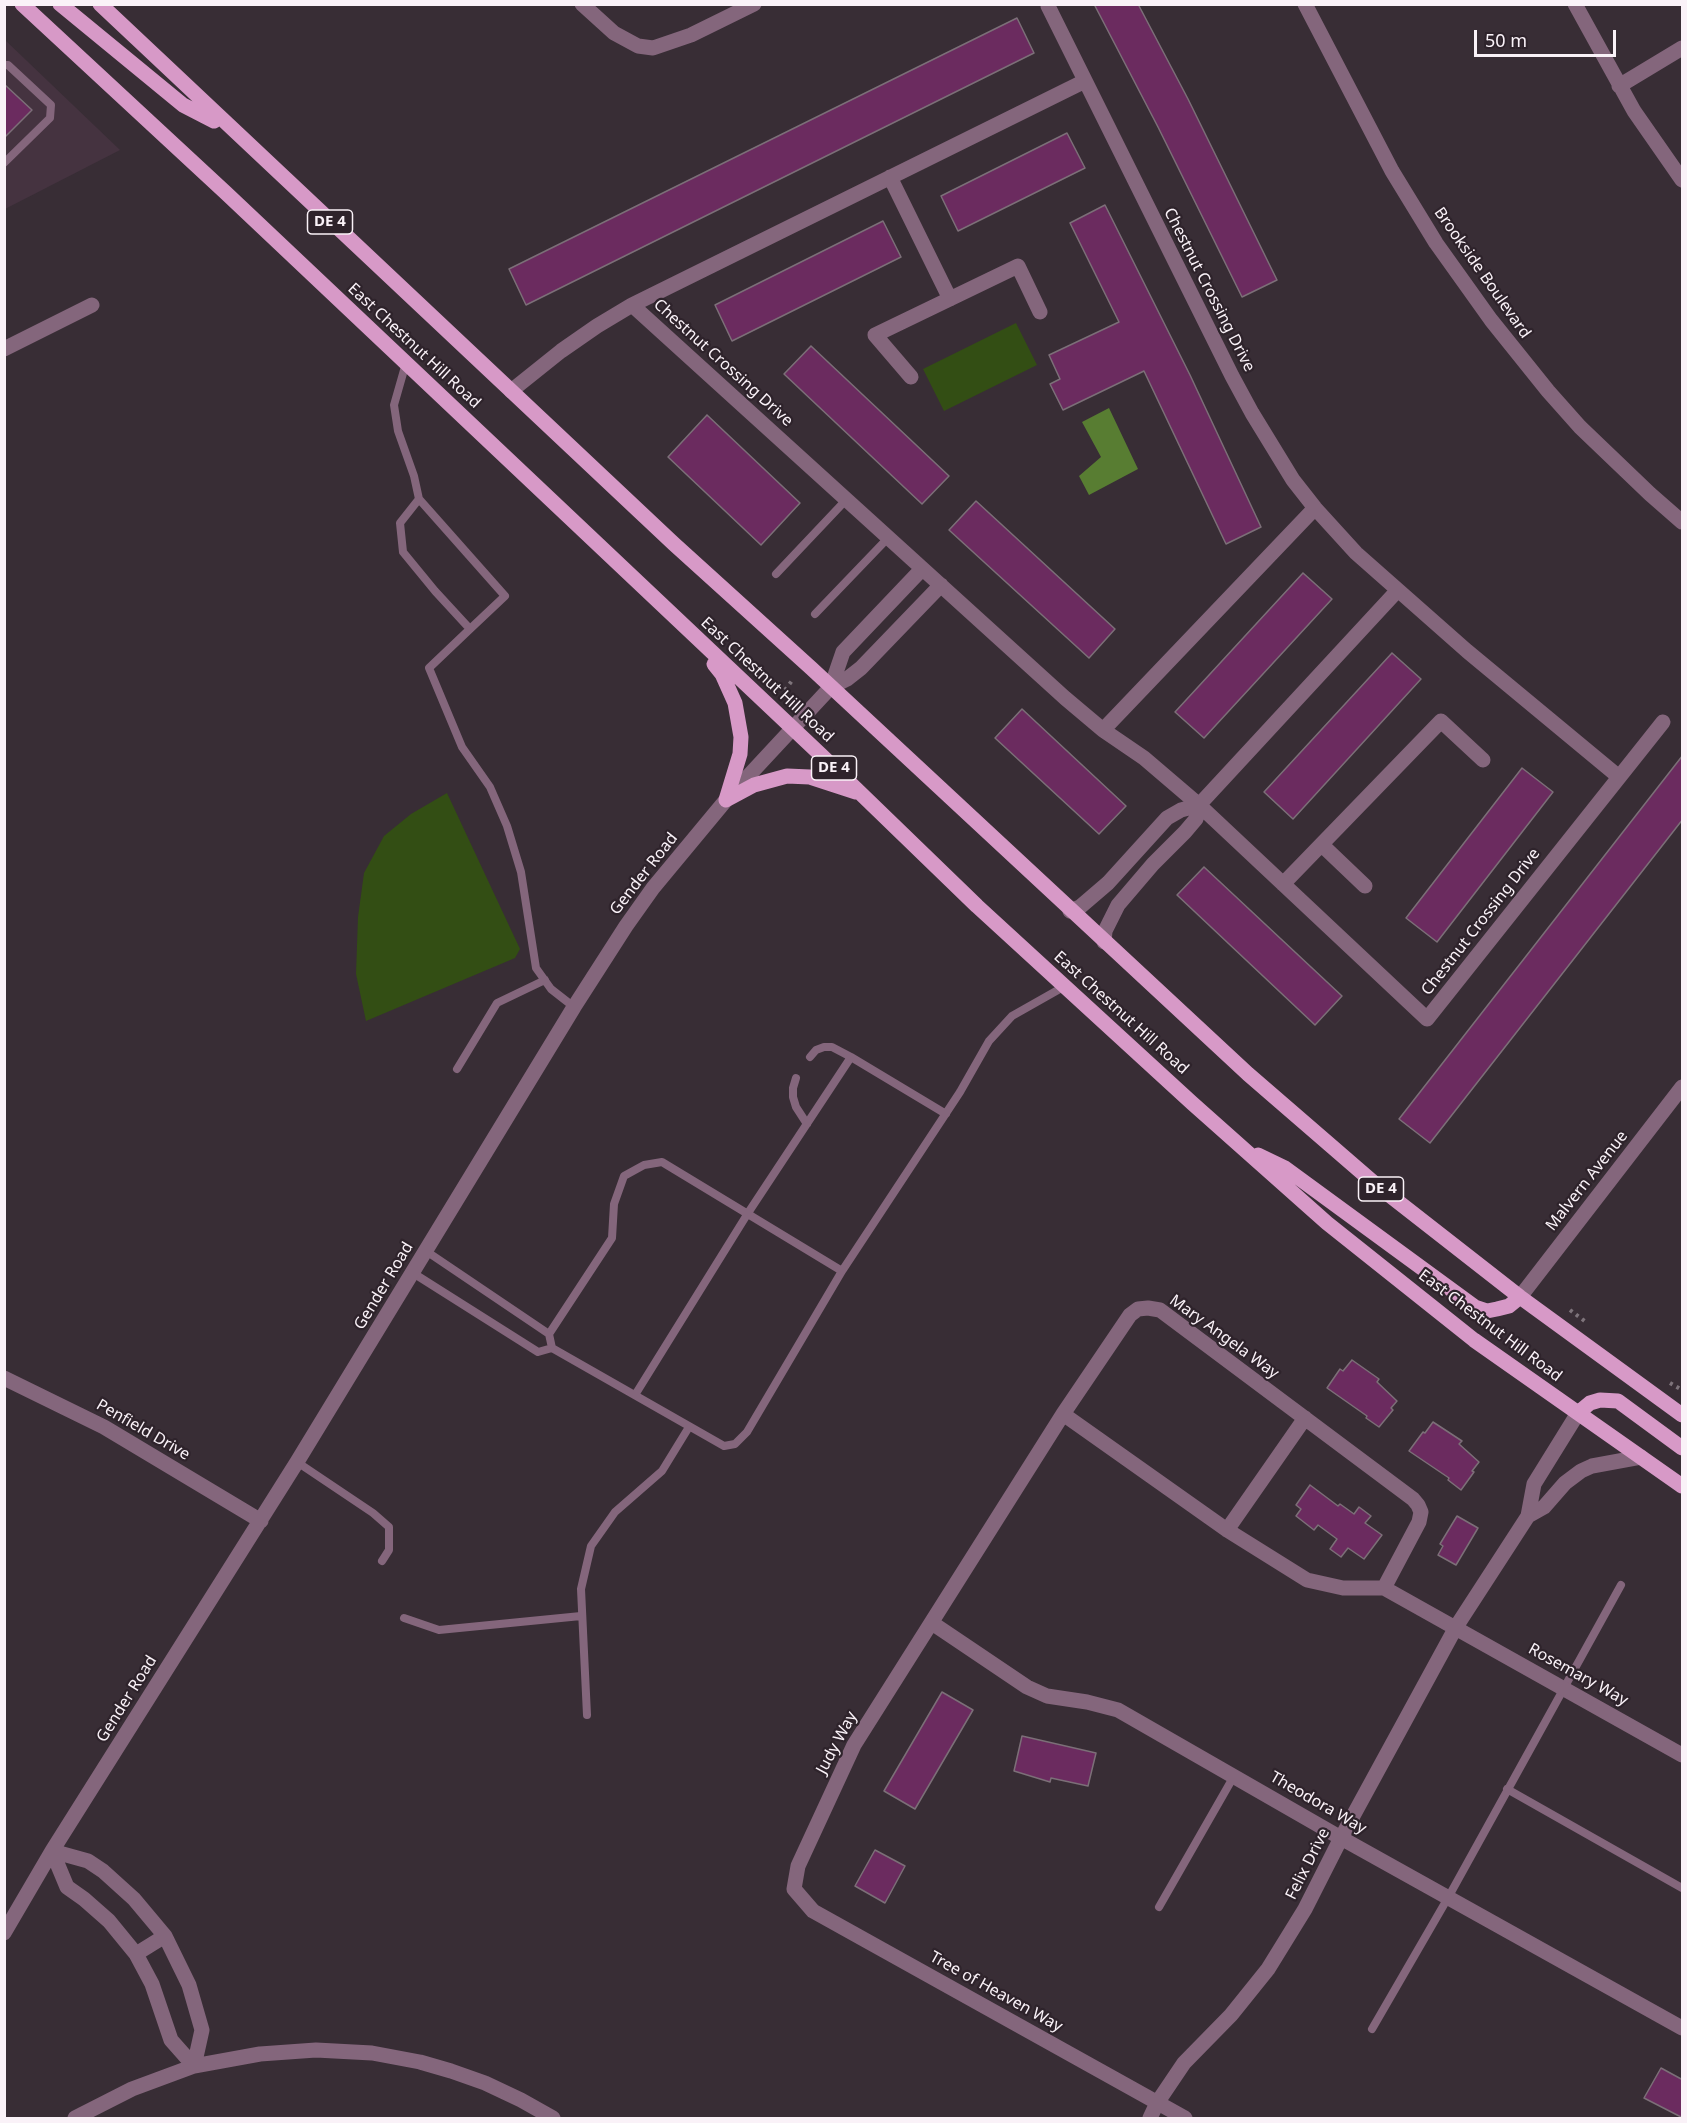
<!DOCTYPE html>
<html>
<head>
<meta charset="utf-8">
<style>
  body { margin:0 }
  #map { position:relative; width:1687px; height:2123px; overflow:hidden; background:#382d35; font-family:"Noto Sans",sans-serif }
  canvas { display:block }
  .frame { position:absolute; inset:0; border:6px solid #faf2f8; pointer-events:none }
  .scale { position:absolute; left:1474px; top:30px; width:142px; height:27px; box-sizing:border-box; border:3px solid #faf2f8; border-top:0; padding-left:8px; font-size:18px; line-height:21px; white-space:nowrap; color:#faf2f8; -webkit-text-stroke:4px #2e232b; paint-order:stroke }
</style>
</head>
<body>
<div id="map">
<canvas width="1687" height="2123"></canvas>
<div class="frame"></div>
<div class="scale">50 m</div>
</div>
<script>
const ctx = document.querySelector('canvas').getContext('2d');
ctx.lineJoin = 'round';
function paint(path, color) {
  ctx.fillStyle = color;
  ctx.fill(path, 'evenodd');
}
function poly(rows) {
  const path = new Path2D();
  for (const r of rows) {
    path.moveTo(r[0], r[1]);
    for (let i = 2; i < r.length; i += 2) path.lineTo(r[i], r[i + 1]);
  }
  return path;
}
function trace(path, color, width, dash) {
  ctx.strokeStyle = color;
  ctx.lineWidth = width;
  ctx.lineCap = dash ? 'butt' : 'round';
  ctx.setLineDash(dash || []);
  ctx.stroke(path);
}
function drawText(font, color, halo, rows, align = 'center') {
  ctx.font = font + ' "Noto Sans",sans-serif';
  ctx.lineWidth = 4.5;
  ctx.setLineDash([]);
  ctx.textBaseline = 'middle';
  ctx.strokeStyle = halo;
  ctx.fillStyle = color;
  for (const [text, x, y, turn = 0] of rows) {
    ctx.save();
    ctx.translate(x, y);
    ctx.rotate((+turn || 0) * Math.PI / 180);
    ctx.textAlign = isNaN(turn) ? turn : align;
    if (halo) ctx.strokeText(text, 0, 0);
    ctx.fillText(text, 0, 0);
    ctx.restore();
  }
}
paint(poly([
  [4,39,120,150,5,209,4,209]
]), '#453340');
paint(poly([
  [1016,323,1037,365,944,411,923,369],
  [447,793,520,949,515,958,366,1021,356,974,358,917,364,873,384,836,411,814]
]), '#334e14');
paint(poly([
  [1109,408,1138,469,1089,495,1079,476,1101,457,1082,422]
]), '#587d32');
const building = poly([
  [1094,4,1138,4,1188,99,1277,280,1242,297,1158,127,1094,4],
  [1017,18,1034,53,526,305,509,269,1017,18],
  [4,84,32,110,4,138,4,84],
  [1067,133,1085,168,958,231,941,196,1067,133],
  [1105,205,1190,375,1261,527,1226,544,1144,371,1063,410,1050,384,1060,379,1049,355,1119,322,1070,223,1105,205],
  [883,221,901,257,732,341,715,305,883,221],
  [811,346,949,476,922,504,784,374,811,346],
  [707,415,800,503,761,545,668,457,707,415],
  [976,501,1115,629,1089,658,949,530,976,501],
  [1303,573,1332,599,1204,738,1175,712,1303,573],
  [1392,653,1421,679,1293,819,1264,792,1392,653],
  [1022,709,1126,806,1099,834,995,738,1022,709],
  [1683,755,1683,819,1430,1143,1399,1119,1683,755],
  [1522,768,1553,792,1437,942,1406,918,1522,768],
  [1204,867,1342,996,1315,1025,1177,895,1204,867],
  [1352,1360,1379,1379,1377,1382,1397,1401,1391,1408,1393,1410,1379,1427,1366,1418,1367,1416,1327,1388,1340,1369,1343,1371,1352,1360],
  [1433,1422,1462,1441,1459,1444,1479,1462,1472,1471,1474,1472,1461,1490,1448,1480,1449,1478,1409,1451,1423,1432,1425,1433,1433,1422],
  [1310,1485,1338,1506,1340,1504,1354,1514,1359,1507,1371,1516,1365,1523,1382,1535,1364,1559,1348,1548,1341,1557,1330,1549,1337,1539,1318,1525,1314,1530,1296,1516,1301,1509,1296,1505,1310,1485],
  [1457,1516,1478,1528,1456,1565,1438,1555,1443,1546,1440,1544,1457,1516],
  [942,1692,973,1710,915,1809,884,1791,942,1692],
  [1022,1736,1096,1753,1088,1786,1051,1778,1050,1782,1014,1771,1022,1736],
  [875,1850,905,1866,885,1903,855,1886,875,1850],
  [1661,2068,1683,2080,1683,2118,1644,2098,1661,2068]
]);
paint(building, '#6b2b5f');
trace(building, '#7c6f78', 1.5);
trace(poly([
  [785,690,794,678],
  [1570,1310,1586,1322],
  [1670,1383,1682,1390]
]), '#7e747b', 4, [3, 4.5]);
trace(poly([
  [4,65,8,65,51,105,50,118,4,163],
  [406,363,394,405,398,431,414,476,419,499,400,523,403,552,435,591,470,629,429,668,462,747,490,787,507,826,521,872,536,968,551,989,574,1007],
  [419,499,505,596,470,629],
  [776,574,846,500],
  [815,614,888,538],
  [810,1057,816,1050,824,1047,832,1047,851,1057],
  [457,1069,497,1003,545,980],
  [796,1078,793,1088,793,1097,796,1107,807,1124],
  [413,1273,538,1352,552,1348,549,1334,426,1251],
  [549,1334,612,1238,614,1204,624,1176,644,1165,662,1162,842,1271],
  [552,1348,724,1446,735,1444,747,1432,842,1271,960,1092,989,1041,1012,1016,1065,986],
  [635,1395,748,1213,851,1057,946,1114],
  [297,1462,373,1513,389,1527,389,1550,382,1561],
  [404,1618,439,1630,581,1616],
  [587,1715,581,1589,591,1546,615,1512,662,1471,689,1427],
  [1507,1789,1682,1888],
  [1159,1907,1234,1776],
  [1372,2029,1449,1896,1621,1585]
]), '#84667c', 8);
trace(poly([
  [582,4,614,33,638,46,653,48,691,35,754,4],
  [1305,4,1392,171,1436,243,1491,320,1548,391,1580,427,1650,494,1682,522],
  [1575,4,1634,111,1682,180],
  [1048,6,1232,376,1252,413,1293,480,1315,508,1356,553,1467,651,1619,777],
  [1619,86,1682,48],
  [890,177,950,299],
  [632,305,1065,698,1103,730,1144,758,1199,805,1427,1019,1663,722],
  [4,349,92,305],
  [911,377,875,335,1018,266,1040,312],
  [511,391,561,351,597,326,632,305,1085,81],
  [831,687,843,652,922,569],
  [1103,730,1315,508],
  [1322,845,1365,886],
  [1283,884,1441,721,1483,760],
  [1070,911,1080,907,1108,883,1167,818,1181,810,1199,805],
  [1104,942,1105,931,1118,905,1153,864,1185,832,1196,819,1199,805,1397,591],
  [1520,1297,1682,1087],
  [4,1378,104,1427,261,1521],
  [1063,1414,1227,1530,1307,1580,1343,1588,1384,1588],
  [1528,1516,1544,1507,1565,1483,1581,1471,1592,1466,1641,1457],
  [1227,1530,1305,1418],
  [1384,1588,1682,1755],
  [932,1623,1027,1687,1047,1696,1087,1702,1118,1710,1341,1838,1682,2028],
  [52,1851,88,1861,103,1871,134,1899,165,1936,189,1985,202,2030,194,2066],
  [52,1851,67,1887,84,1899,109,1921,136,1954,152,1984,171,2040,194,2066],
  [4,1933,52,1851,297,1462,574,1007,626,926,653,888,726,800,792,729,831,687,847,679,861,668,941,585],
  [136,1954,165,1936],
  [75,2118,132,2089,194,2066,260,2054,316,2050,372,2053,420,2062,451,2071,485,2083,521,2100,553,2118],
  [1150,2118,1157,2103,1184,2063,1231,2015,1268,1969,1305,1909,1341,1838,1456,1627,1528,1516,1534,1484,1578,1413],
  [1185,2118,813,1911,794,1889,798,1866,854,1745,1063,1414,1130,1315,1138,1309,1148,1308,1160,1310,1413,1499,1418,1505,1421,1512,1419,1522,1384,1588]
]), '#84667c', 15);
trace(poly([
  [22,4,226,193,821,755,977,906,1192,1103,1327,1223,1474,1340,1682,1486],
  [60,4,183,105,214,121],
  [100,4,674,544,811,668,1248,1074,1374,1183,1520,1297,1682,1415],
  [714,664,722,674,735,703,741,737,740,754,726,800],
  [726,800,754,785,787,776,810,777,856,792],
  [1258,1155,1285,1168,1475,1307,1487,1311,1497,1309,1509,1306,1520,1297],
  [1578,1413,1590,1403,1600,1400,1618,1401,1682,1448]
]), '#d799c7', 15);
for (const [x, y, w] of [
  [330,222,45],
  [834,768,45],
  [1381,1189,45]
]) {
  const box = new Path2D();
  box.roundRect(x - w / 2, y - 12, w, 24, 4.5);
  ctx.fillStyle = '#2e232b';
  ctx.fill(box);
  trace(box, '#faf2f8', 1.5);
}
drawText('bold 15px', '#faf2f8', null, [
  ["DE 4",330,222],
  ["DE 4",834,768],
  ["DE 4",1381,1189]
]);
drawText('16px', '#faf2f8', '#2e232b', [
  ["Brookside Boulevard",1482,273,55],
  ["Chestnut Crossing Drive",1209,290,63],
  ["East Chestnut Hill Road",414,346,43],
  ["Chestnut Crossing Drive",723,363,42],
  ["East Chestnut Hill Road",767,680,43],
  ["Gender Road",644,874,-52],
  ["Chestnut Crossing Drive",1481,922,-52],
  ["East Chestnut Hill Road",1121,1013,42],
  ["Malvern Avenue",1587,1181,-52],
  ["Gender Road",384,1286,-59],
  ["East Chestnut Hill Road",1490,1326,37],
  ["Mary Angela Way",1224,1337,36],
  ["Penfield Drive",143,1430,30],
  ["Rosemary Way",1578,1675,29],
  ["Gender Road",127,1699,-58],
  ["Judy Way",837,1743,-62],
  ["Theodora Way",1318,1803,30],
  ["Felix Drive",1308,1864,-63],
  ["Tree of Heaven Way",996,1992,29]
]);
</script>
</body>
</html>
